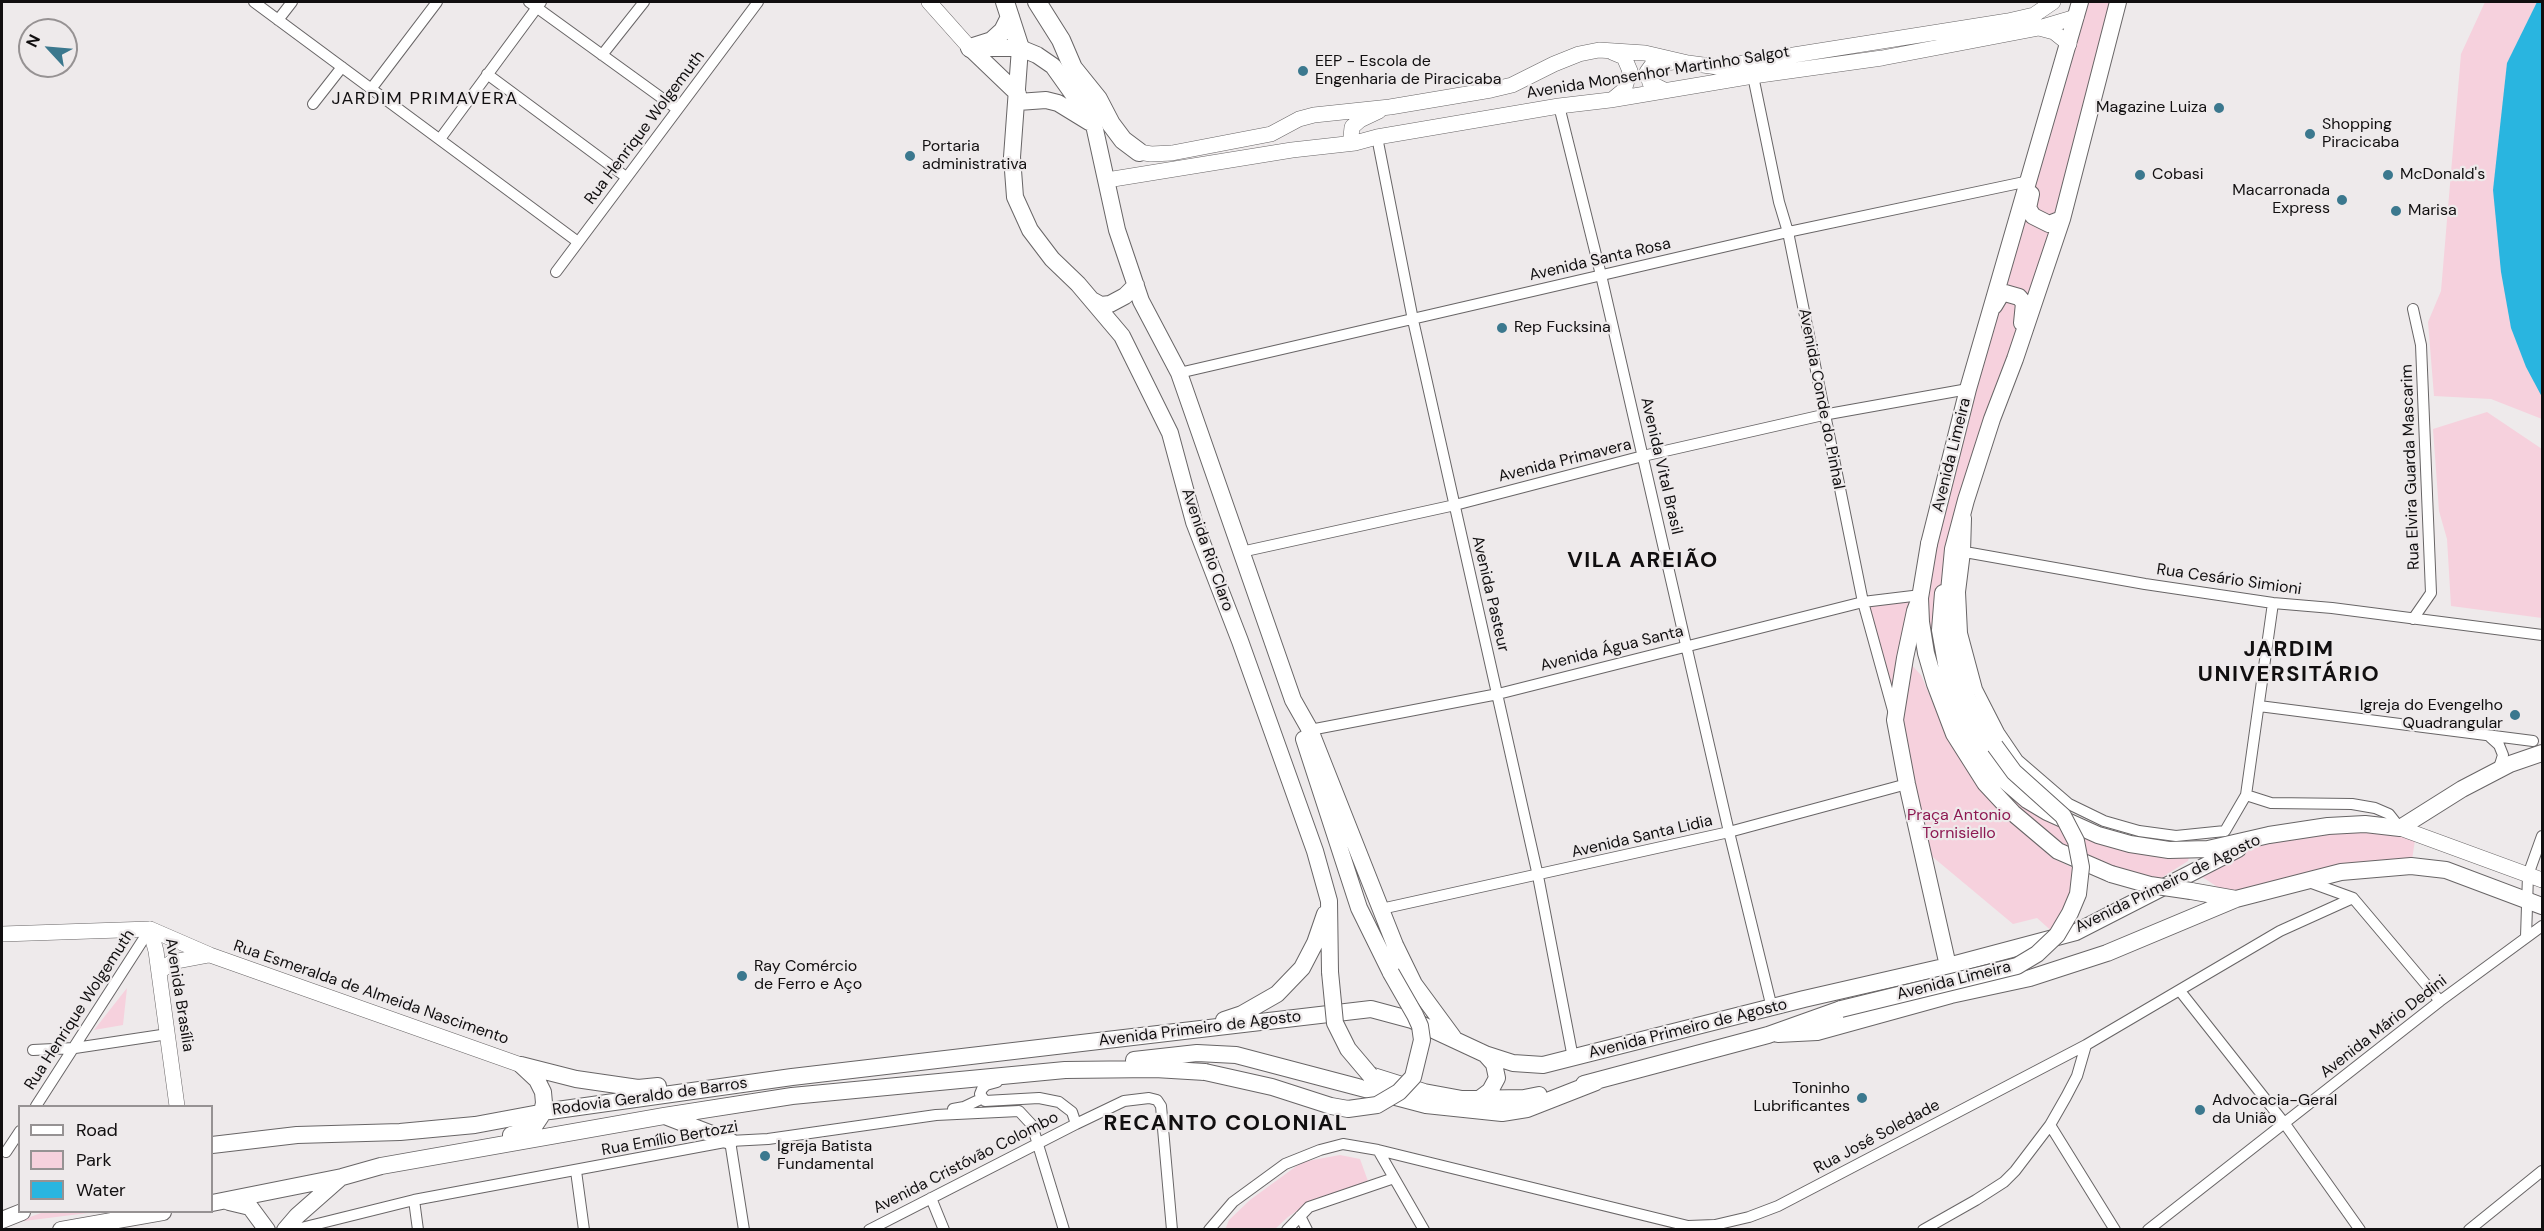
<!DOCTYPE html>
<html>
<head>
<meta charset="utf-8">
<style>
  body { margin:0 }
  #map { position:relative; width:2544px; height:1231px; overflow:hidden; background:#eeeaeb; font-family:"DM Sans",sans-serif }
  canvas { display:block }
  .frame { position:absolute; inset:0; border:3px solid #110f10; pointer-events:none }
  .legend { position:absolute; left:18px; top:1105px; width:195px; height:108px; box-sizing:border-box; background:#eeeaeb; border:2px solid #969293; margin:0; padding:8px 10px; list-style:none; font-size:18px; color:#110f10 }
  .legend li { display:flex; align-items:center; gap:12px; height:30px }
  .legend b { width:30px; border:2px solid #969293 }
  .north { position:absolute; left:18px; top:18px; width:60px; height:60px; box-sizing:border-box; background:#eeeaeb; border:2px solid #969293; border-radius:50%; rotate:296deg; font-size:16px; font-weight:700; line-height:24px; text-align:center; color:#110f10 }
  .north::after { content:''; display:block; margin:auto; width:21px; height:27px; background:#3b788e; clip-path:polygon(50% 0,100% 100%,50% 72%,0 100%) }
</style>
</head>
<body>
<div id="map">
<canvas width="2544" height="1231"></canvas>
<div class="frame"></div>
<ul class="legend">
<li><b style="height:8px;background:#fff"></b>Road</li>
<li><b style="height:16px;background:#f6d1dd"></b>Park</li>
<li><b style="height:16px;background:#29b5e0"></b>Water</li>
</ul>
<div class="north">N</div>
</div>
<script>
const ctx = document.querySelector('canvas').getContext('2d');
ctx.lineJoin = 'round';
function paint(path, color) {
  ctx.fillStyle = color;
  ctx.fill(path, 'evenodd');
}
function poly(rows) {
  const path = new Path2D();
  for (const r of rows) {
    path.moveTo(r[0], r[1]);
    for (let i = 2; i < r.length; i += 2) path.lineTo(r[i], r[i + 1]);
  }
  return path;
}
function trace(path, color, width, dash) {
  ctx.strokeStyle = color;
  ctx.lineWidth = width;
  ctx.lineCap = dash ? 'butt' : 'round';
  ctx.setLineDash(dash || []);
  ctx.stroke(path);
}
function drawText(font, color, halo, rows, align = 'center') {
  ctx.font = font + ' "DM Sans",sans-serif';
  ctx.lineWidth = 4.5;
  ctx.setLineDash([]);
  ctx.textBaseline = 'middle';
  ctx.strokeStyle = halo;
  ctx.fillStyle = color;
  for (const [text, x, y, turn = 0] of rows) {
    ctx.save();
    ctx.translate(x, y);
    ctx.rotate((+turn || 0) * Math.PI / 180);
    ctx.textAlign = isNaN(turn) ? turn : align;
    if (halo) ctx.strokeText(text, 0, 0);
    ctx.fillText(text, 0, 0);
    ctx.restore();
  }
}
paint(poly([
  [2079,2,2118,2,2062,219,1966,500,1942,651,2066,821,2191,850,2188,861,2150,885,2070,858,1985,783,1921,622,1968,389],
  [2485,2,2542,2,2542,419,2491,399,2434,396,2428,322,2441,291,2461,54],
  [2487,412,2542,449,2542,618,2451,606,2447,539,2439,511,2433,429],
  [1912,600,1905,658,1921,675,1943,727,2006,816,2052,858,2080,871,2056,935,2037,918,2013,924,1922,848,1863,602],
  [2336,825,2416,834,2411,866,2236,899,2193,871,2269,835],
  [127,988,123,1025,94,1030],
  [1340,1155,1360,1159,1369,1184,1307,1204,1288,1217,1275,1229,1225,1230,1229,1220,1250,1200,1302,1162],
  [44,1212,96,1212,16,1222]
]), '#f6d1dd');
paint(poly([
  [2537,2,2542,2,2542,397,2526,367,2511,328,2501,272,2493,190,2507,63]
]), '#29b5e0');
const minor = poly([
  [254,2,578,242],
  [529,2,677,109],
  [278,20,292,2],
  [602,55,644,2],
  [487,74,626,177],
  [1753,76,1779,202,1788,232,1863,602,1894,714],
  [371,89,437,2],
  [313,104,342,67],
  [1559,106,1601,275,1729,832,1772,1008],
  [1377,137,1413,320,1538,876,1573,1058],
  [440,139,541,2],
  [556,272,758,2],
  [2413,309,2421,345,2431,593,2413,619],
  [1179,373,1788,232,2029,181],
  [1966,518,1965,552,2145,584,2273,603,2332,608,2542,635],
  [1241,552,1455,505,1643,456,1823,415,1968,389],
  [1965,552,1960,592,1962,633,1977,689,1999,732,2018,760,2069,804,2104,821,2139,831,2176,836,2225,831,2246,795,2273,603],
  [2259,706,2533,741],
  [1310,730,1498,694,1863,602,1921,595],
  [2489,736,2499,745,2503,755,2498,771],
  [2246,795,2271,803,2352,804,2375,808,2389,814,2400,828],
  [2309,882,2353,898,2440,1001],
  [1381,909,1729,832,1907,784],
  [2526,937,2528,875,2542,836],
  [2180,991,2285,1124,2360,1230],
  [33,1050,75,1048,168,1034],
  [997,1082,986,1085,982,1089,980,1094,985,1101,1039,1098,1059,1102,1072,1112,1076,1124],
  [36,1106,150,929],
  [953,1109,964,1107,983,1098],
  [2050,1125,2115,1230],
  [730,1141,744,1230],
  [1378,1150,1424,1230],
  [6,1152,20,1131],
  [576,1171,584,1230],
  [931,1198,944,1230],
  [414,1200,418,1230],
  [1300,1216,1307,1230],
  [293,1230,414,1200,730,1141,768,1139,936,1115,1019,1111,1032,1125,1064,1230],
  [869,1230,1076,1124,1124,1101,1149,1098,1157,1100,1161,1106,1172,1230],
  [1209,1230,1233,1202,1285,1164,1320,1150,1343,1144,1378,1150,1688,1226,1715,1225,1749,1217,1778,1206,2086,1045,2280,931,2353,898],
  [1287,1230,1309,1207,1394,1178],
  [1923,1230,1976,1200,2004,1182,2015,1171,2050,1125,2066,1097,2077,1076,2086,1045],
  [2148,1230,2440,1001,2542,926],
  [2469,1230,2542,1171]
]);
const secondary = poly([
  [929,2,970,48],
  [2039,28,2076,17],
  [1612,52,1624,57,1630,71,1624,90,1613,99],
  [1664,90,1650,83,1647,72,1652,65,1673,62],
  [1355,143,1351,137,1352,127,1360,120,1379,111],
  [1139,152,1151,154,1172,153,1271,134,1299,119,1314,115,1390,107,1491,90,1512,85,1554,64,1579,54,1599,50,1645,53,1688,63,1718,67,2008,21,2034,15,2053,2],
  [1107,180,1292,150,1355,143,1377,137,1559,106,1610,100,1753,76,1882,58,2039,28,2054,32,2069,44],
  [2400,828,2542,880],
  [150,929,156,951,177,1106],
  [2,934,150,929,210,955,521,1065],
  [159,972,172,962,209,955]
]);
const primary = poly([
  [1929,544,1920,598,1921,622,1926,653,1935,684,1954,734,1985,783,2013,813,2058,851,2111,874],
  [1943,593,1940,630,1950,686,1959,713,1998,775,2027,800,2047,812,2098,835,2130,844,2169,850,2208,849,2269,835,2328,826,2365,824,2400,828,2462,789,2510,764,2542,753],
  [2191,891,2236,899],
  [1948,966,2076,932,2238,849],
  [1778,1034,1817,1032,1951,995,2030,978,2107,953,2236,899,2341,872,2411,866,2446,870,2542,906]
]);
const trunk = poly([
  [970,48,1018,94],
  [975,48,1020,48,1037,55,1053,66,1080,104],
  [1020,48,1012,157,1015,197,1030,230,1052,259,1078,284,1122,336,1170,433,1194,522,1240,641,1315,851,1329,901,1330,972],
  [1076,74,1094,125,1117,230,1141,301,1179,373,1293,700,1310,730,1395,945,1414,984,1453,1037],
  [1018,102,1046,100,1058,103,1089,122],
  [2031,194,2028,208,2033,216,2049,224,2062,219],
  [1092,300,1101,305,1110,304,1125,296,1136,285],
  [1994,306,2000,296,2005,293,2019,297,2024,303,2022,323],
  [1929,544,1968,389,2080,2],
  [1304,739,1359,908,1391,973],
  [1995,746,1967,697,1952,641,1948,602,1953,549,1966,500,1992,419,2015,359,2062,219,2118,2],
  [1224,1020,1242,1014,1277,994,1302,968,1315,943,1325,914],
  [1134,1060,1197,1053,1236,1055,1426,1105,1502,1113,1527,1109,1596,1082],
  [521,1065,576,1079,638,1088,658,1086],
  [1370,1075,1424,1092,1462,1099,1524,1098,1539,1095],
  [1584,1084,1768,1035,1841,1009],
  [1478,1100,1490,1091,1497,1078,1494,1064,1485,1054],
  [665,1116,730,1141],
  [511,1135,524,1131,535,1125,541,1116,544,1103,543,1092,537,1080,521,1065],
  [212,1145,297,1135,400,1132,475,1125,550,1111,792,1077,1371,1009,1412,1020,1485,1054,1513,1063,1543,1065,1804,999,1948,966,1907,784,1895,720,1905,658,1915,611,1920,598],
  [229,1202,250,1207,267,1230],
  [212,1203,342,1177,381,1166,664,1116,792,1096,1065,1070,1155,1069,1205,1072],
  [2,1220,22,1212],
  [61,1230,163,1212],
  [285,1230,297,1216,339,1179]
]);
const motorway = poly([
  [1005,2,1020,48],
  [1037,2,1061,40,1073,68,1098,99,1111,124,1123,140,1139,152],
  [970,48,992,41,1003,31,1010,17]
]);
trace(minor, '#686566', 12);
trace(secondary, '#686566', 16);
trace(primary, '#686566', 18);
trace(trunk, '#686566', 18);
trace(motorway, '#686566', 20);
trace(minor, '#fff', 10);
trace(secondary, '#fff', 15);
trace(primary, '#fff', 16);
trace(trunk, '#fff', 16);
trace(motorway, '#fff', 18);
const primaryBridge = poly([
  [2111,874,2150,885,2191,891]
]);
const trunkBridge = poly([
  [1330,972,1335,1023,1348,1049,1370,1075],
  [1841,1009,2017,966,2037,954,2057,935,2070,913,2078,894,2081,867,2076,841,2063,816,2014,772,1995,746],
  [1205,1072,1272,1087,1331,1106,1348,1109,1377,1105,1399,1092,1413,1077,1422,1040,1420,1026,1415,1015,1391,973]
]);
trace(primaryBridge, '#686566', 18, []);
trace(trunkBridge, '#686566', 18, []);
trace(primaryBridge, '#fff', 16);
trace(trunkBridge, '#fff', 16);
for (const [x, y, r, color] of [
  [1303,71,6,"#3b788e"],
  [2219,108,6,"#3b788e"],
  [2310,134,6,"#3b788e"],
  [910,156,6,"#3b788e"],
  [2140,175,6,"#3b788e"],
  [2388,175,6,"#3b788e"],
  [2342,200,6,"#3b788e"],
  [2396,211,6,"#3b788e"],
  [1502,328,6,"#3b788e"],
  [2515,715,6,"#3b788e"],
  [742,976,6,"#3b788e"],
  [1862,1098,6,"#3b788e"],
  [2200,1110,6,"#3b788e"],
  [765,1156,6,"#3b788e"]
]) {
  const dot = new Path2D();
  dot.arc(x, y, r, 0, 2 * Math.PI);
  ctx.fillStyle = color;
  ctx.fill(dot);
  trace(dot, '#eeeaeb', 2);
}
drawText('16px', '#110f10', '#eeeaeb', [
  ["EEP - Escola de",1315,62],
  ["Engenharia de Piracicaba",1315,80],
  ["Magazine Luiza",2207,108,"right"],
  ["Shopping",2322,125],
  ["Piracicaba",2322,143],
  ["Portaria",922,147],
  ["administrativa",922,165],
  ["Cobasi",2152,175],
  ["McDonald's",2400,175],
  ["Macarronada",2330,191,"right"],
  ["Express",2330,209,"right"],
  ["Marisa",2408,211],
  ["Rep Fucksina",1514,328],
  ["Igreja do Evengelho",2503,706,"right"],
  ["Quadrangular",2503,724,"right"],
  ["Ray Comércio",754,967],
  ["de Ferro e Aço",754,985],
  ["Toninho",1850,1089,"right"],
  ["Lubrificantes",1850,1107,"right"],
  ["Advocacia-Geral",2212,1101],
  ["da União",2212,1119],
  ["Igreja Batista",777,1147],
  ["Fundamental",777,1165]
], 'left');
drawText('16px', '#110f10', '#eeeaeb', [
  ["Avenida Monsenhor Martinho Salgot",1658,73,-9],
  ["Rua Henrique Wolgemuth",645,128,-53],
  ["Avenida Santa Rosa",1600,260,-13],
  ["Avenida Conde do Pinhal",1821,399,79],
  ["Avenida Limeira",1952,455,-76],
  ["Avenida Primavera",1565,461,-14],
  ["Avenida Vital Brasil",1661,466,77],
  ["Rua Elvira Guarda Mascarim",2411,467,-92],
  ["Avenida Rio Claro",1207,550,71],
  ["Rua Cesário Simioni",2229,580,8],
  ["Avenida Pasteur",1490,594,77],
  ["Avenida Água Santa",1612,649,-14],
  ["Avenida Santa Lidia",1642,837,-13],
  ["Avenida Primeiro de Agosto",2168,884,-26],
  ["Avenida Limeira",1954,981,-14],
  ["Rua Esmeralda de Almeida Nascimento",371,993,19],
  ["Avenida Brasília",179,995,81],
  ["Rua Henrique Wolgemuth",80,1010,-57],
  ["Avenida Mário Dedini",2384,1027,-38],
  ["Avenida Primeiro de Agosto",1200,1029,-7],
  ["Avenida Primeiro de Agosto",1688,1029,-14],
  ["Rodovia Geraldo de Barros",650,1097,-8],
  ["Rua José Soledade",1877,1137,-28],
  ["Rua Emílio Bertozzi",670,1139,-10],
  ["Avenida Cristóvão Colombo",966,1163,-27]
]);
drawText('16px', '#8d1952', '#eeeaeb', [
  ["Praça Antonio",1959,816],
  ["Tornisiello",1959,834]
]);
ctx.letterSpacing = '1.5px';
drawText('18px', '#110f10', '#eeeaeb', [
  ["JARDIM PRIMAVERA",425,99]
]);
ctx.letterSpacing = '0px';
ctx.letterSpacing = '1.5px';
drawText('bold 22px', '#110f10', '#eeeaeb', [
  ["VILA AREIÃO",1643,561],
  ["JARDIM",2289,650],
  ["UNIVERSITÁRIO",2289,675],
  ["RECANTO COLONIAL",1226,1124]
]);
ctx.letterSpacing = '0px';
</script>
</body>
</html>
